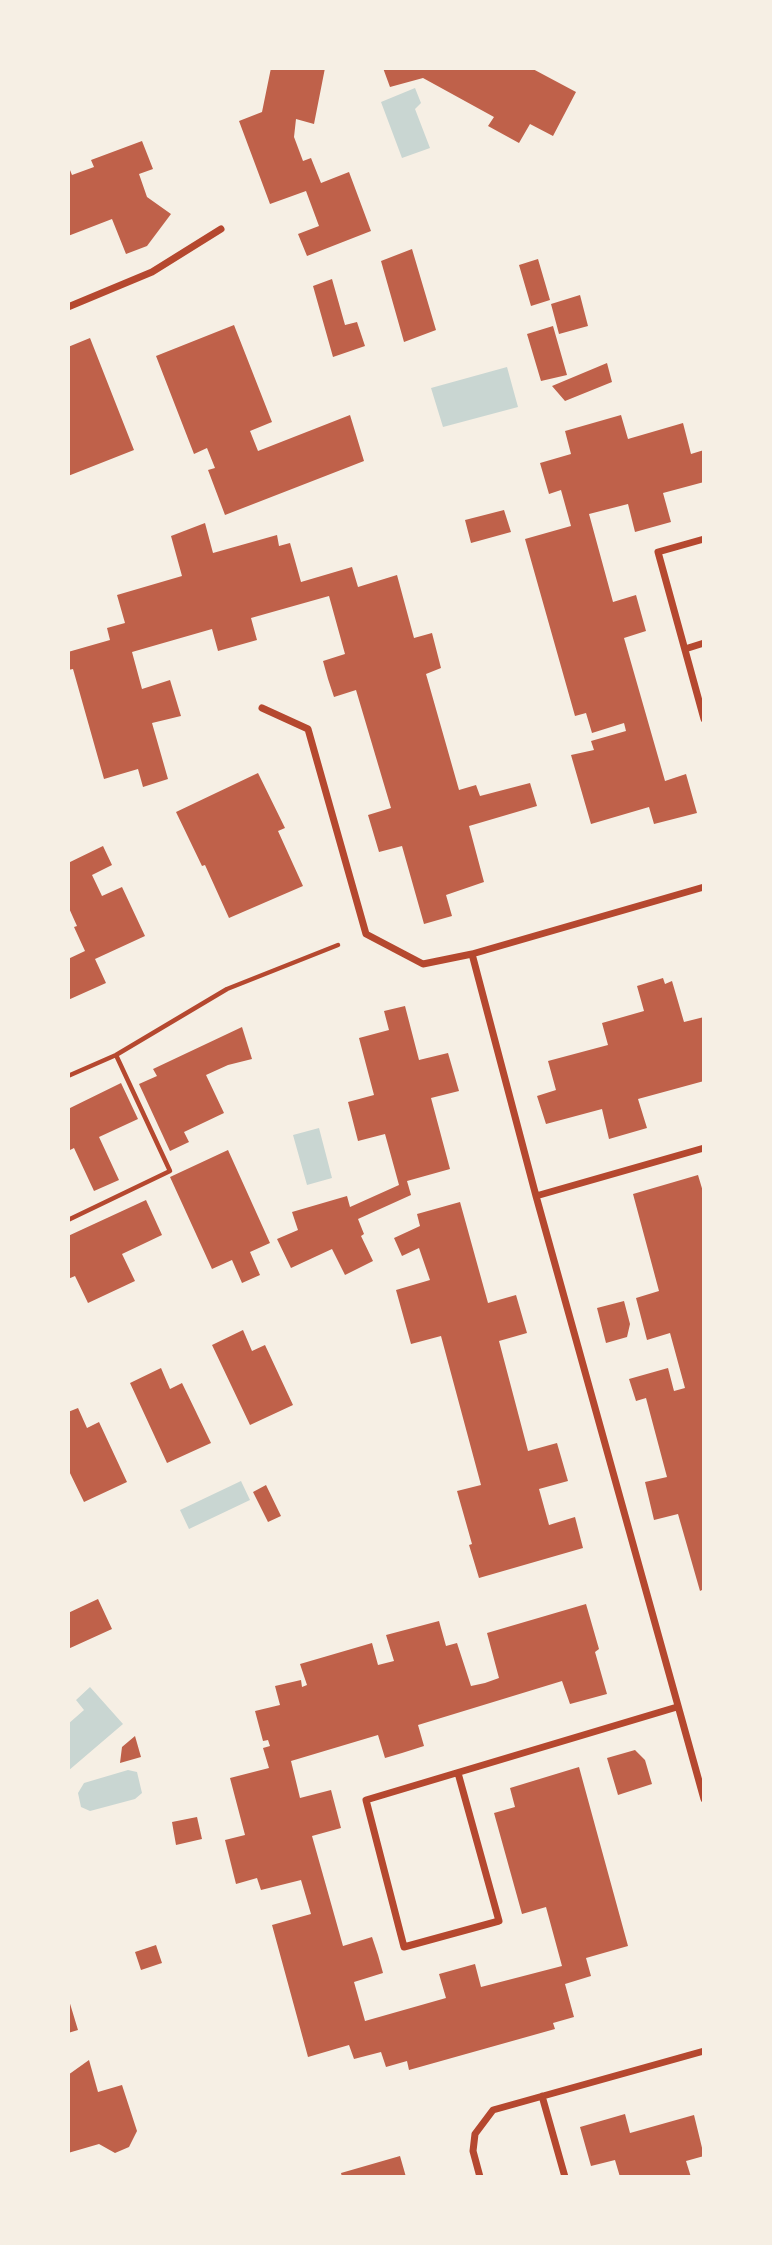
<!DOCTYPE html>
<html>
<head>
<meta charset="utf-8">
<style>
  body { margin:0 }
  #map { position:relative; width:772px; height:2245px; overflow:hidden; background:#f6efe4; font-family:"DejaVu Sans",sans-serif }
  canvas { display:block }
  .frame { position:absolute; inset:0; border:70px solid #f6efe4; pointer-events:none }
</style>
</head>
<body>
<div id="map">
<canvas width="772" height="2245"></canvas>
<div class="frame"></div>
</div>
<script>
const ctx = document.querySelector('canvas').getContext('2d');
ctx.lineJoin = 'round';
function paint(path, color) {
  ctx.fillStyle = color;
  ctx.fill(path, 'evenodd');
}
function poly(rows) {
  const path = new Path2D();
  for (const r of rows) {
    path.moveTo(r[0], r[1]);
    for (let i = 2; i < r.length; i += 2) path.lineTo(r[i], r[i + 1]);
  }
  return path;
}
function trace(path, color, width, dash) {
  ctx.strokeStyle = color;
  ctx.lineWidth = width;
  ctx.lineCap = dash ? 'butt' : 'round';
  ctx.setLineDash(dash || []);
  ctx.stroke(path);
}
paint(poly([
  [415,88,421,103,415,109,430,148,402,158,381,102],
  [507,367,518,407,443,427,431,388],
  [319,1128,332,1178,307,1185,293,1135],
  [241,1481,250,1500,189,1529,180,1510],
  [90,1687,123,1724,68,1771,68,1724,84,1710,76,1700],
  [128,1770,137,1772,142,1793,135,1799,90,1811,81,1807,78,1793,84,1783]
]), '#c9d6d2');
paint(poly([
  [271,68,325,68,314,124,296,119,294,137,303,161,311,158,321,183,349,172,371,231,307,256,298,234,319,226,306,191,270,204,239,121,262,112],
  [383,68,531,68,576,92,553,136,530,124,519,143,488,126,494,117,423,78,390,87],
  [142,141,153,169,139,174,147,197,171,214,147,246,126,254,112,219,68,236,68,165,72,175,94,167,91,160],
  [412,249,436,330,404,342,381,261],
  [538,259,550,300,531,306,519,265],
  [332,279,345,325,357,322,365,346,333,357,313,286],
  [580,295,588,326,559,334,551,304],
  [234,325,272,422,250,431,258,451,350,415,364,461,225,515,208,470,215,468,207,448,194,454,156,356],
  [553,326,567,375,541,381,527,334],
  [90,338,134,450,68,476,68,347],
  [607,363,612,382,565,401,552,386],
  [621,415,628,439,683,423,691,454,704,450,704,482,663,493,671,522,635,532,628,504,589,514,613,602,636,595,646,631,624,638,665,781,686,774,697,813,654,824,649,807,591,824,571,755,594,750,591,741,626,731,624,723,592,733,586,713,575,716,525,539,571,526,561,490,549,494,540,463,571,454,565,431],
  [504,510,511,532,471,543,465,520],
  [205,523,213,553,277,535,279,546,290,543,301,582,352,567,358,587,397,575,414,638,432,633,441,668,426,674,459,790,476,785,480,796,530,783,537,806,469,826,484,882,446,895,452,916,424,924,402,846,379,852,368,815,391,808,356,690,334,697,328,679,323,661,345,654,329,596,251,618,257,640,218,651,212,629,132,652,142,689,170,680,181,716,152,723,168,779,143,787,138,769,104,779,73,669,68,670,68,652,110,640,107,628,125,623,117,595,182,576,171,536],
  [258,773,285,828,278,831,303,886,229,918,205,865,202,866,176,812],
  [103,846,112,865,92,875,102,896,122,887,145,936,95,959,106,983,68,1000,68,959,85,951,74,927,77,926,68,906,68,863],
  [663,978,665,984,672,981,684,1022,704,1017,704,1081,638,1099,647,1128,609,1139,602,1109,546,1124,537,1096,556,1090,548,1061,608,1045,602,1023,644,1011,637,986],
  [405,1006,419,1060,448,1053,459,1091,431,1098,450,1169,407,1181,411,1195,358,1219,364,1234,361,1236,373,1261,345,1275,332,1249,291,1268,277,1239,298,1230,292,1212,347,1196,350,1207,399,1185,385,1134,358,1141,348,1102,374,1095,359,1038,389,1030,384,1011],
  [242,1027,252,1059,228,1065,206,1075,224,1113,184,1132,189,1142,170,1151,139,1084,157,1076,153,1069],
  [121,1083,138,1119,99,1137,119,1180,94,1191,74,1148,68,1151,68,1109],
  [228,1150,270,1243,250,1252,260,1275,242,1283,232,1260,212,1269,170,1177],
  [698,1175,704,1195,704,1589,700,1591,678,1514,654,1520,645,1482,667,1477,646,1398,636,1401,629,1379,668,1368,674,1391,685,1388,670,1333,647,1340,636,1298,659,1291,633,1194],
  [146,1200,162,1235,122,1254,135,1281,88,1303,75,1276,68,1279,68,1236],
  [460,1202,488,1303,516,1295,527,1333,499,1341,528,1451,557,1443,568,1481,539,1489,549,1525,575,1517,583,1548,479,1578,469,1545,472,1544,457,1491,481,1485,441,1336,411,1344,396,1290,430,1280,419,1248,402,1256,394,1238,420,1226,417,1214],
  [624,1301,630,1324,627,1337,606,1343,597,1308],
  [243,1330,252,1351,265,1345,293,1405,250,1425,212,1345],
  [161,1368,170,1389,182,1383,211,1443,167,1463,130,1383],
  [78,1408,87,1428,99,1422,127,1482,84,1502,68,1469,68,1412],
  [266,1485,281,1516,268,1522,253,1492],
  [98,1599,112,1629,68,1649,68,1613],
  [586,1604,599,1649,595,1652,607,1694,570,1704,562,1681,418,1725,424,1746,402,1753,385,1758,378,1735,291,1761,300,1798,331,1790,341,1828,312,1836,343,1946,372,1937,378,1955,383,1973,354,1982,365,2021,446,1998,439,1974,475,1964,481,1987,562,1966,546,1907,522,1914,494,1813,515,1807,510,1788,579,1767,628,1946,586,1958,591,1976,565,1984,574,2017,553,2023,555,2029,409,2070,407,2061,386,2067,381,2052,354,2059,349,2045,308,2057,272,1925,311,1914,301,1880,261,1890,257,1878,236,1884,225,1840,245,1835,230,1778,269,1768,263,1748,270,1746,268,1740,263,1741,255,1711,280,1705,275,1686,301,1680,302,1687,307,1685,300,1664,372,1643,378,1665,394,1661,386,1635,439,1621,446,1646,457,1643,471,1686,485,1683,499,1678,487,1633],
  [135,1736,141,1757,120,1763,122,1747],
  [635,1750,645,1760,652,1784,618,1795,607,1758],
  [197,1817,202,1839,176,1845,172,1822],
  [156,1945,162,1963,141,1970,135,1952],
  [68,1997,78,2030,68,2033],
  [89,2060,98,2092,122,2085,137,2131,129,2147,115,2153,99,2144,68,2153,68,2075],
  [625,2114,630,2133,694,2115,704,2156,686,2161,691,2177,620,2177,615,2160,591,2166,580,2127],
  [400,2156,406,2177,342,2177,341,2173]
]), '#bf614a');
trace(poly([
  [68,1076,116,1055,227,989,338,945],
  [68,1220,170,1171,116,1055]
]), '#b5482f', 4.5);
trace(poly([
  [68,307,152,272,221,229],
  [704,539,658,552,704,719],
  [685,649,704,643],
  [262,708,308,729,366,934,423,964,472,954,704,887],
  [472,954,536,1196,704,1799],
  [536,1196,704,1148],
  [458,1773,499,1921,404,1947,366,1800,677,1707],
  [542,2096,565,2177],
  [480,2177,473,2151,475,2134,493,2110,704,2051]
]), '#b5482f', 7);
</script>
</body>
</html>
